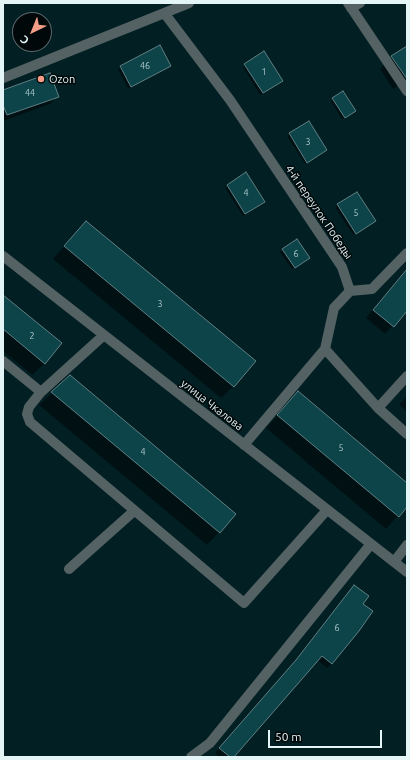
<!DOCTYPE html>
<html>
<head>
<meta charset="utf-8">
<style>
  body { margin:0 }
  #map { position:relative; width:410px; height:760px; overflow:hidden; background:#022024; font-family:Ubuntu,sans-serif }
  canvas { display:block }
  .frame { position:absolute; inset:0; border:4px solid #e4f5f7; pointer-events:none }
  .north { position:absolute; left:12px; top:12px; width:40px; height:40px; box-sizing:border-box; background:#010809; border:1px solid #5c6768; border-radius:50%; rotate:223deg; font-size:11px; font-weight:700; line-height:16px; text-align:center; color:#e4f5f7 }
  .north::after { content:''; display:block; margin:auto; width:14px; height:18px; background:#f49e88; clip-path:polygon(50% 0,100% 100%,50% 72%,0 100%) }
  .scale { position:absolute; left:268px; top:730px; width:114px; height:18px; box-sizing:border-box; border:2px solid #e4f5f7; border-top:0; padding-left:5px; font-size:12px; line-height:14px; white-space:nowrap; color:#e4f5f7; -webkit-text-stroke:3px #010809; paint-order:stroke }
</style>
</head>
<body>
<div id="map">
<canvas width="410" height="760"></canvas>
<div class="frame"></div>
<div class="north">С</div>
<div class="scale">50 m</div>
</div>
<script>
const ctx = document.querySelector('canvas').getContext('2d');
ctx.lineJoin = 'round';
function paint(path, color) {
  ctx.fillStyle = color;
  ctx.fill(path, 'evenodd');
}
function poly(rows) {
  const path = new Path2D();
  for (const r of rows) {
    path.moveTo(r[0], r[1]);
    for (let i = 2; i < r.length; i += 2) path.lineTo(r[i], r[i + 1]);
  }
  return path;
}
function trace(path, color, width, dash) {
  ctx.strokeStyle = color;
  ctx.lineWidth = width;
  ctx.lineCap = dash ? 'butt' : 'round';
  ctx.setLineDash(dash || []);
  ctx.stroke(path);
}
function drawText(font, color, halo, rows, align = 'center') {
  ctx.font = font + ' Ubuntu,sans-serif';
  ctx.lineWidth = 3;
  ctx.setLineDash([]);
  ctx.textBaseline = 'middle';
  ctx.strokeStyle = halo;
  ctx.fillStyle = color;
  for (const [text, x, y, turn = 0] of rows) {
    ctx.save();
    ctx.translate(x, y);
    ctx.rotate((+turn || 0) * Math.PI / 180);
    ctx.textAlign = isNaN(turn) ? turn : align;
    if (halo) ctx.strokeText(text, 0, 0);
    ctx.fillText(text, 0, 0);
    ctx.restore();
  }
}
paint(poly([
  [407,47,407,80,393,89,380,69,392,56],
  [245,65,279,83,260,95,243,67],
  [170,66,128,89,118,69,121,67],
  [3,91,58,96,50,104,3,121],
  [333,99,352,113,342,119,331,101],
  [308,122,326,150,305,164,287,136],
  [246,174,262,204,243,216,225,188],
  [356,193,372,223,353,235,335,207],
  [74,235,234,386,221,398,53,259],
  [297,241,306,260,292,269,280,252],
  [407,268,407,309,385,334,366,318],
  [3,296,45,363,32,375,3,351],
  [70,376,235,514,207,545,39,405],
  [298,393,407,484,407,506,386,529,266,428],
  [407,396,407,412,399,405],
  [354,586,362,605,332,663,327,668,317,660,233,757,219,757,215,753,291,666]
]), '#0007');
const building = poly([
  [160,45,171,66,131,87,120,66,160,45],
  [407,46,407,79,391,56,407,46],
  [264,51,283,81,263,93,244,64,264,51],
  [50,73,59,97,7,115,3,105,3,90,50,73],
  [343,91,356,111,345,118,332,98,343,91],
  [309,121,327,150,307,163,289,133,309,121],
  [246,172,265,202,245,214,227,185,246,172],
  [357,192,376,221,356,234,337,204,357,192],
  [86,221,256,361,234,387,64,246,86,221],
  [297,239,310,258,295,268,282,249,297,239],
  [407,269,407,311,394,327,373,310,407,269],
  [3,295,62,343,45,364,3,329,3,295],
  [70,375,236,514,220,533,51,392,70,375],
  [298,391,407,483,407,507,399,517,277,415,298,391],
  [354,585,369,596,363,604,373,611,359,631,332,664,322,656,234,757,230,757,219,748,296,660,354,585]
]);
paint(building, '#0d444a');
trace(building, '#607f83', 1);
trace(poly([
  [348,3,407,91],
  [351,8,360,3],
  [165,14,230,100,342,267,350,291,334,308,325,349,244,445],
  [3,78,189,3],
  [3,256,407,572],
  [350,291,372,289,407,253],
  [104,335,41,392,29,407,27,414,30,422,244,603,327,510],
  [325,349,378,408],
  [3,361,41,392],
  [407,376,378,408,407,434],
  [394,562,407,545],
  [69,569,134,511],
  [191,757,210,743,371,544]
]), '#556264', 10);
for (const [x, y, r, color] of [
  [41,79,4,"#f49e88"]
]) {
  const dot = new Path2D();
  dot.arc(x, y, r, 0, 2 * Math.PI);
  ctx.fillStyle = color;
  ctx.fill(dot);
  trace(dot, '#010809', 1.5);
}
drawText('9px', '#aec9cc', null, [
  ["46",145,66],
  ["1",264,72],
  ["44",30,93],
  ["3",308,142],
  ["4",246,193],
  ["5",356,213],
  ["6",296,254],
  ["3",160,304],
  ["2",32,336],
  ["5",341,448],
  ["4",143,452],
  ["6",337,628]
]);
drawText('11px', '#e4f5f7', '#010809', [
  ["Ozon",49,79]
], 'left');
drawText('11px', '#e4f5f7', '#010809', [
  ["4-й переулок Победы",319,212,56],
  ["улица Чкалова",212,405,38]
]);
</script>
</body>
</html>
